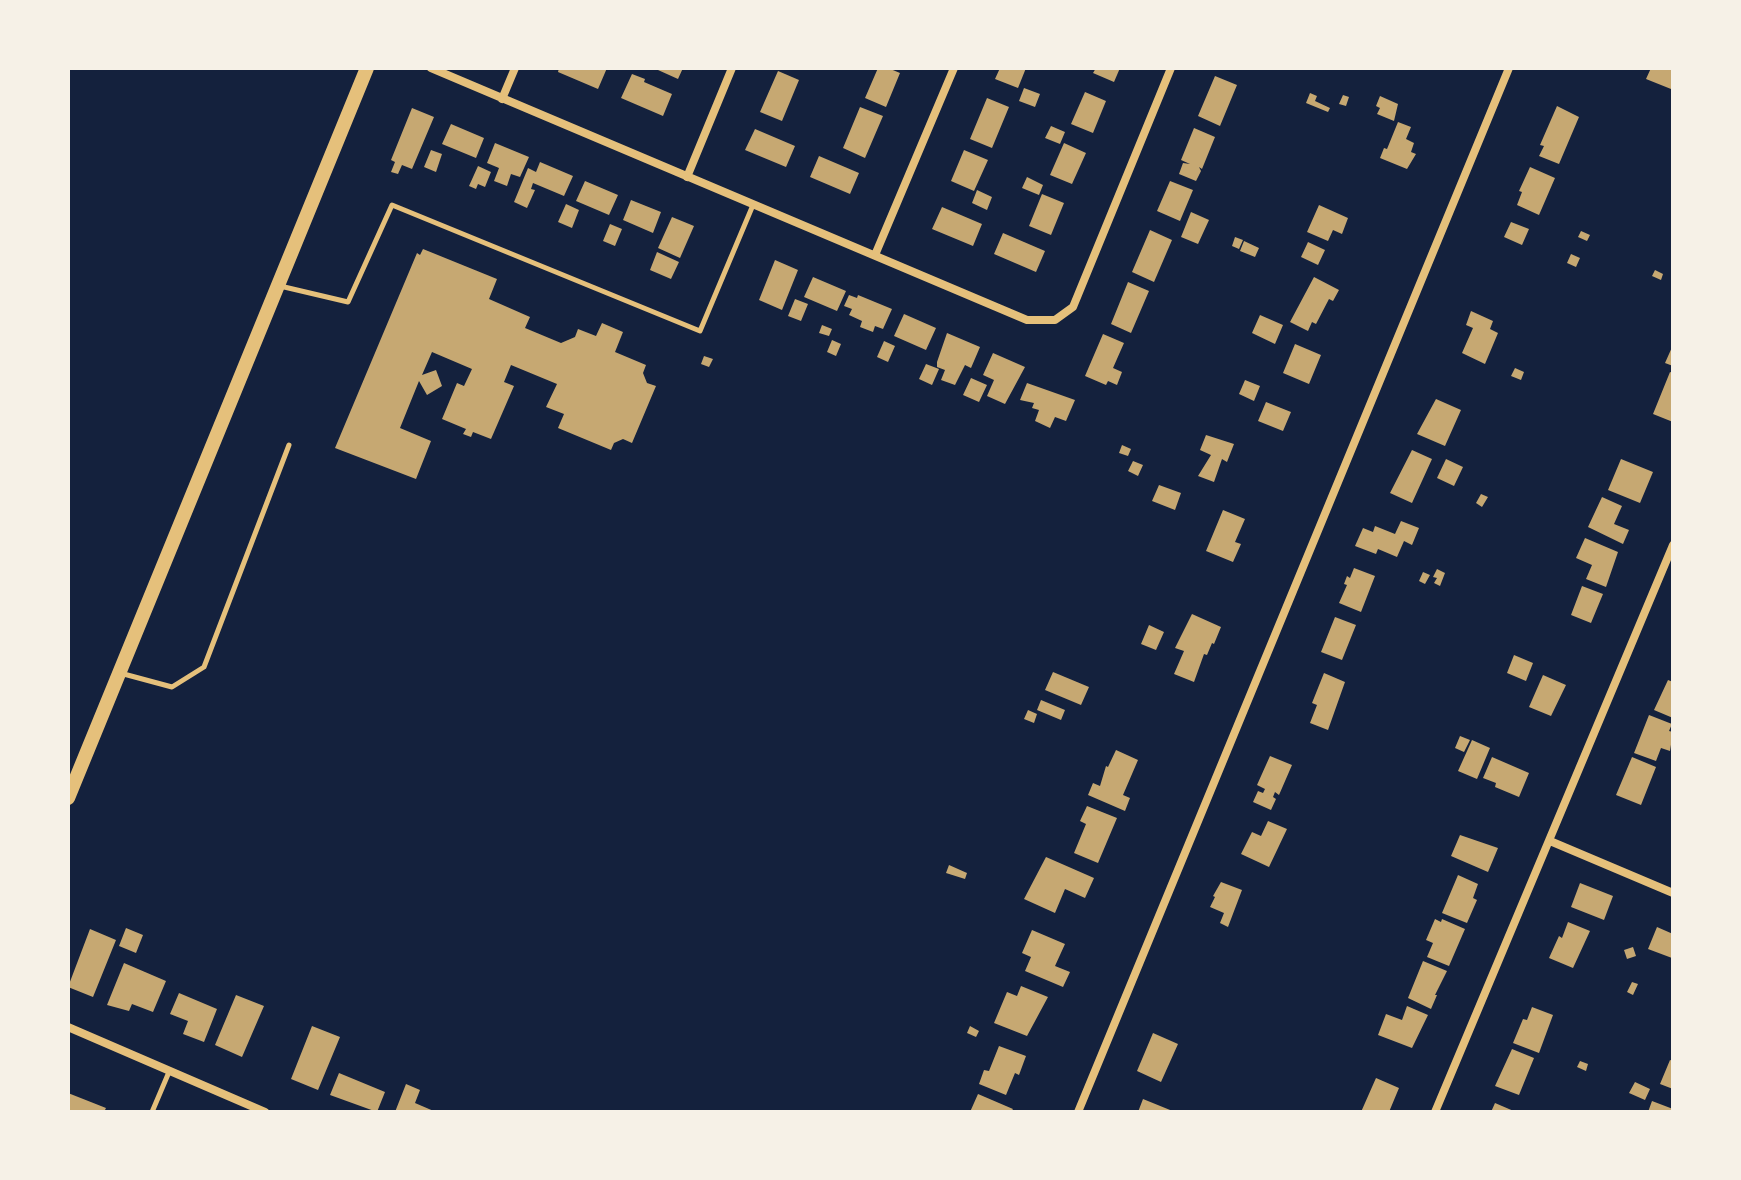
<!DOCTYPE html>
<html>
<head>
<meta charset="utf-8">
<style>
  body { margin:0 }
  #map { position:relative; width:1741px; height:1180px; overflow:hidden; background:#14213d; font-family:Rubik,sans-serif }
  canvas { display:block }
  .frame { position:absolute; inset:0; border:70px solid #f6f1e7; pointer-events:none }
</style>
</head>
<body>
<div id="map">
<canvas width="1741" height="1180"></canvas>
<div class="frame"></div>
</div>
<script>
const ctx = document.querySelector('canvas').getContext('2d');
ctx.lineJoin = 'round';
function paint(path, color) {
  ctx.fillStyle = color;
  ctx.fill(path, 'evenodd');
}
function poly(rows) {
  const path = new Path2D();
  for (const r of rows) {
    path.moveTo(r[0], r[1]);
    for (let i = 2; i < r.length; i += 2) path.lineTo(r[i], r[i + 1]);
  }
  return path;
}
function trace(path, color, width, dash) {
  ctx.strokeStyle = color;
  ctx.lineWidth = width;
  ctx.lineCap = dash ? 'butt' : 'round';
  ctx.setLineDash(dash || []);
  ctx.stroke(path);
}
paint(poly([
  [559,68,607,68,598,89,558,72],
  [659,68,683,68,678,79,658,70],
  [878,68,888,68,900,73,886,107,865,98],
  [1000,68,1026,68,1018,88,995,79],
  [1096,68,1120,68,1114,82,1093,73],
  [1651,68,1673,68,1671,89,1646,79],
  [778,71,799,80,782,121,760,112],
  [632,74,645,79,644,82,672,94,663,116,621,98],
  [1215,76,1237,85,1220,126,1198,116],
  [1024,88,1040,94,1035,107,1019,101],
  [1085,92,1106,101,1093,133,1071,124],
  [1310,93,1317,96,1315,101,1330,108,1328,112,1306,103],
  [1343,95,1349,97,1346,106,1339,104],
  [1380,96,1398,104,1394,121,1377,114,1380,108,1376,106],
  [987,98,1009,107,992,148,970,139],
  [1557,106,1579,117,1559,164,1539,156,1544,146,1540,145],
  [860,107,883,116,865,158,843,148],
  [412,108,434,117,412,169,402,165,398,174,391,172,395,162,391,160],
  [1398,122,1411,127,1406,139,1414,143,1411,152,1416,154,1407,169,1380,158,1384,148,1387,149],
  [451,124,484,138,476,158,442,144],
  [1051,126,1065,132,1060,144,1045,138],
  [1194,128,1215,137,1202,169,1199,167,1201,171,1196,181,1179,174,1183,163,1190,164,1181,160],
  [755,129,795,146,786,167,745,150],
  [495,143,529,157,520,177,511,174,507,186,494,181,499,168,487,163],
  [1064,143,1086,153,1072,184,1050,175],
  [431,150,442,154,436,172,424,167],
  [964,150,988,160,974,191,951,181],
  [819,156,859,173,850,194,810,177],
  [540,162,573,176,564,196,533,183,531,189,535,190,527,208,514,202,528,168,536,172],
  [478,166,491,172,485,187,478,184,476,189,469,186],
  [1530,167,1555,178,1539,215,1517,205,1522,192,1519,191],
  [1027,177,1043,185,1039,195,1022,188],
  [585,181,618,195,609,215,576,201],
  [1170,181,1193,190,1180,221,1157,211],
  [977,190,992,197,987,210,972,203],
  [1042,194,1064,203,1051,235,1029,226],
  [631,200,661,212,653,233,623,220],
  [566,204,579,210,572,228,558,222],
  [1319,205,1348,218,1342,234,1333,230,1328,241,1307,232],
  [942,207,982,224,973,246,932,229],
  [1191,212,1209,220,1198,244,1181,237],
  [672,217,694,226,680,258,658,248],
  [1511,222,1529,229,1522,245,1504,237],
  [610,224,622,229,615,246,603,241],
  [1150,230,1172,240,1154,282,1132,272],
  [1581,231,1590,235,1587,241,1578,237],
  [1003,233,1045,251,1036,272,994,254],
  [1235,237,1243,240,1239,249,1232,246],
  [1244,241,1259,248,1255,257,1240,251],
  [1308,242,1325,250,1318,265,1301,257],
  [423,249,497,279,489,299,530,317,525,328,561,343,575,337,578,329,596,336,602,323,623,332,615,352,646,365,643,373,647,383,656,386,632,443,623,439,614,443,611,450,558,428,564,414,546,407,557,384,511,365,504,382,514,386,491,439,473,432,471,437,463,434,466,429,442,419,457,383,464,386,472,369,432,352,422,375,436,370,442,386,427,395,419,381,400,428,431,441,416,479,335,448,417,253,420,255],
  [657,252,679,262,671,279,650,270],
  [1571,254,1580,258,1576,267,1567,263],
  [775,260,798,270,782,310,759,300],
  [1655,270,1663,274,1661,280,1652,276],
  [813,277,846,291,837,311,804,297],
  [1314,277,1339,290,1333,301,1329,299,1316,324,1312,322,1308,331,1290,322],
  [1128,282,1149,291,1131,333,1111,324],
  [849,295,857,298,858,295,892,309,883,329,875,326,873,332,860,327,862,321,849,315,852,309,844,306],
  [795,299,808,304,801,321,788,316],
  [1471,311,1493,321,1490,329,1498,333,1485,364,1462,353,1473,328,1466,325],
  [904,314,936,328,926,350,894,336],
  [1260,315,1283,325,1275,344,1252,333],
  [822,325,832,329,829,336,819,333],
  [947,333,980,347,971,368,965,365,955,385,941,380,945,370,937,367,937,362],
  [1103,334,1124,343,1113,368,1122,372,1117,385,1108,381,1106,385,1085,376],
  [832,340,841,344,836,356,827,352],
  [884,341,895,346,888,362,877,357],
  [1295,344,1321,355,1309,384,1283,373],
  [1673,345,1673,366,1665,363],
  [993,353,1025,367,1005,404,987,396,994,380,983,375],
  [704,356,713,359,709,367,701,364],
  [926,364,939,369,932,385,919,379],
  [1515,368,1524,372,1521,380,1511,376],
  [1670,372,1673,373,1673,422,1653,414],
  [971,378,987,385,979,402,963,395],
  [1245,380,1260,386,1254,401,1239,394],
  [1027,383,1075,400,1066,421,1055,417,1050,428,1035,421,1039,410,1032,408,1034,403,1020,400],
  [1436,399,1461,410,1445,446,1417,434],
  [1266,402,1291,412,1283,431,1258,421],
  [1206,435,1234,444,1227,462,1222,459,1214,482,1198,476,1211,455,1200,450],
  [1122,445,1131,449,1128,456,1119,453],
  [1412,450,1432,459,1412,503,1390,493],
  [1446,459,1463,467,1454,486,1437,478],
  [1621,459,1653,472,1640,503,1608,490],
  [1133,461,1143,465,1138,476,1128,471],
  [1159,485,1181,493,1175,510,1152,501],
  [1481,494,1488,497,1482,507,1476,503],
  [1602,497,1622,506,1614,524,1629,530,1623,544,1588,527],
  [1223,510,1245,519,1235,542,1241,544,1233,562,1206,551],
  [1401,521,1419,528,1412,545,1404,541,1397,557,1378,549,1376,554,1355,546,1363,528,1373,532,1375,526,1395,534],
  [1585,538,1618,552,1606,587,1586,579,1592,565,1576,558],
  [1354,568,1375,576,1361,612,1339,603,1347,585,1344,584,1347,576,1350,578],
  [1437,569,1445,573,1440,586,1434,583,1437,578,1433,577],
  [1423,572,1430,575,1425,584,1419,581],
  [1582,586,1603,594,1591,623,1571,615],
  [1192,614,1221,627,1214,644,1212,643,1207,655,1204,654,1194,682,1174,674,1184,651,1175,648],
  [1335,617,1356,625,1342,660,1321,652],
  [1149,625,1164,632,1156,650,1141,644],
  [1514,655,1533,663,1526,681,1507,673],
  [1053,672,1089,687,1081,705,1045,690],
  [1324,673,1345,682,1328,730,1310,723,1317,705,1312,703],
  [1543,675,1566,685,1551,716,1529,707],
  [1668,680,1673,682,1673,718,1654,710],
  [1041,700,1065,710,1061,720,1037,710],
  [1028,710,1037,714,1034,723,1024,719],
  [1649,715,1672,724,1669,731,1673,732,1670,751,1661,748,1656,761,1634,753],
  [1460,736,1470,740,1464,752,1455,748],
  [1472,740,1490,748,1477,779,1458,771],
  [1116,750,1138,760,1123,795,1130,798,1125,811,1088,795,1093,783,1100,786,1106,766,1108,767],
  [1270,756,1292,765,1279,795,1275,792,1273,797,1276,799,1271,810,1253,802,1258,791,1263,793,1265,789,1257,785],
  [1492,757,1529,773,1519,797,1495,787,1496,783,1483,778],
  [1632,757,1656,767,1641,805,1616,795],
  [1087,806,1117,818,1098,863,1074,853,1086,824,1080,821],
  [1268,821,1287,829,1269,867,1241,854,1252,832,1261,836],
  [1460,835,1498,848,1488,872,1451,856],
  [1046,857,1094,878,1085,898,1065,889,1055,913,1024,899],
  [949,865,967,873,965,879,946,873],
  [1458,875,1478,884,1473,898,1477,900,1467,923,1442,913],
  [1221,882,1242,890,1228,927,1220,923,1224,913,1210,907,1215,897,1213,896],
  [1580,883,1613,896,1604,920,1571,907],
  [1435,919,1441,922,1442,919,1465,929,1449,966,1427,957,1433,943,1426,940],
  [1568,922,1590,931,1573,968,1549,958,1559,936,1562,938],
  [1657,927,1673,934,1672,958,1648,949],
  [126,928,143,935,136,953,119,946],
  [90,929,116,940,93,997,68,987],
  [1032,930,1065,944,1055,966,1070,972,1063,987,1025,971,1031,957,1022,953],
  [1633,947,1636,956,1627,959,1624,950],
  [1423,961,1447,971,1435,995,1437,995,1431,1009,1408,998],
  [124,963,166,981,153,1012,132,1004,129,1011,107,1005],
  [1632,982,1638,984,1633,995,1627,992],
  [1021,986,1048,997,1027,1036,994,1023,1007,992,1017,996],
  [179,993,217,1009,204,1042,183,1034,188,1021,170,1014],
  [236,995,264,1006,242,1057,215,1045],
  [1407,1006,1428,1015,1412,1048,1378,1035,1386,1014,1402,1020],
  [1532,1007,1553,1015,1539,1053,1513,1043,1523,1019,1527,1020],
  [312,1026,340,1037,318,1090,291,1079],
  [970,1026,979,1031,976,1037,967,1033],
  [1153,1033,1178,1044,1161,1082,1137,1071],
  [999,1046,1026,1056,1019,1075,1015,1073,1006,1095,979,1084,984,1070,989,1071],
  [1512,1049,1534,1058,1519,1095,1495,1086],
  [1670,1060,1673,1061,1673,1089,1660,1084],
  [1580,1061,1588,1064,1586,1071,1577,1067],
  [339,1073,385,1092,377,1112,330,1095],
  [1376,1078,1399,1088,1389,1112,1361,1112],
  [1635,1082,1650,1089,1645,1100,1629,1093],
  [406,1084,420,1090,415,1103,436,1112,395,1112],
  [68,1093,106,1108,104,1112,68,1112],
  [978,1094,1013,1109,1011,1112,970,1112],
  [1143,1099,1175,1112,1138,1112],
  [1652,1101,1673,1109,1673,1112,1648,1112],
  [1495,1103,1516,1112,1491,1112]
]), '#c6a872');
trace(poly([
  [280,286,348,302,392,205,700,331,753,205],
  [120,673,172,687,204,667,289,445],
  [152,1112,169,1072]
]), '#e5c07b', 5);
trace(poly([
  [431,68,1027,320,1055,320,1073,307,1171,68],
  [502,99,515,68],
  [687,177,732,68],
  [875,255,954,68],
  [1550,841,1673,893],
  [68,1027,265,1112],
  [1078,1112,1509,68],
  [1435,1112,1673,545]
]), '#e5c07b', 8);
trace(poly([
  [68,798,367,68]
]), '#e5c07b', 14);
</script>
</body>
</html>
